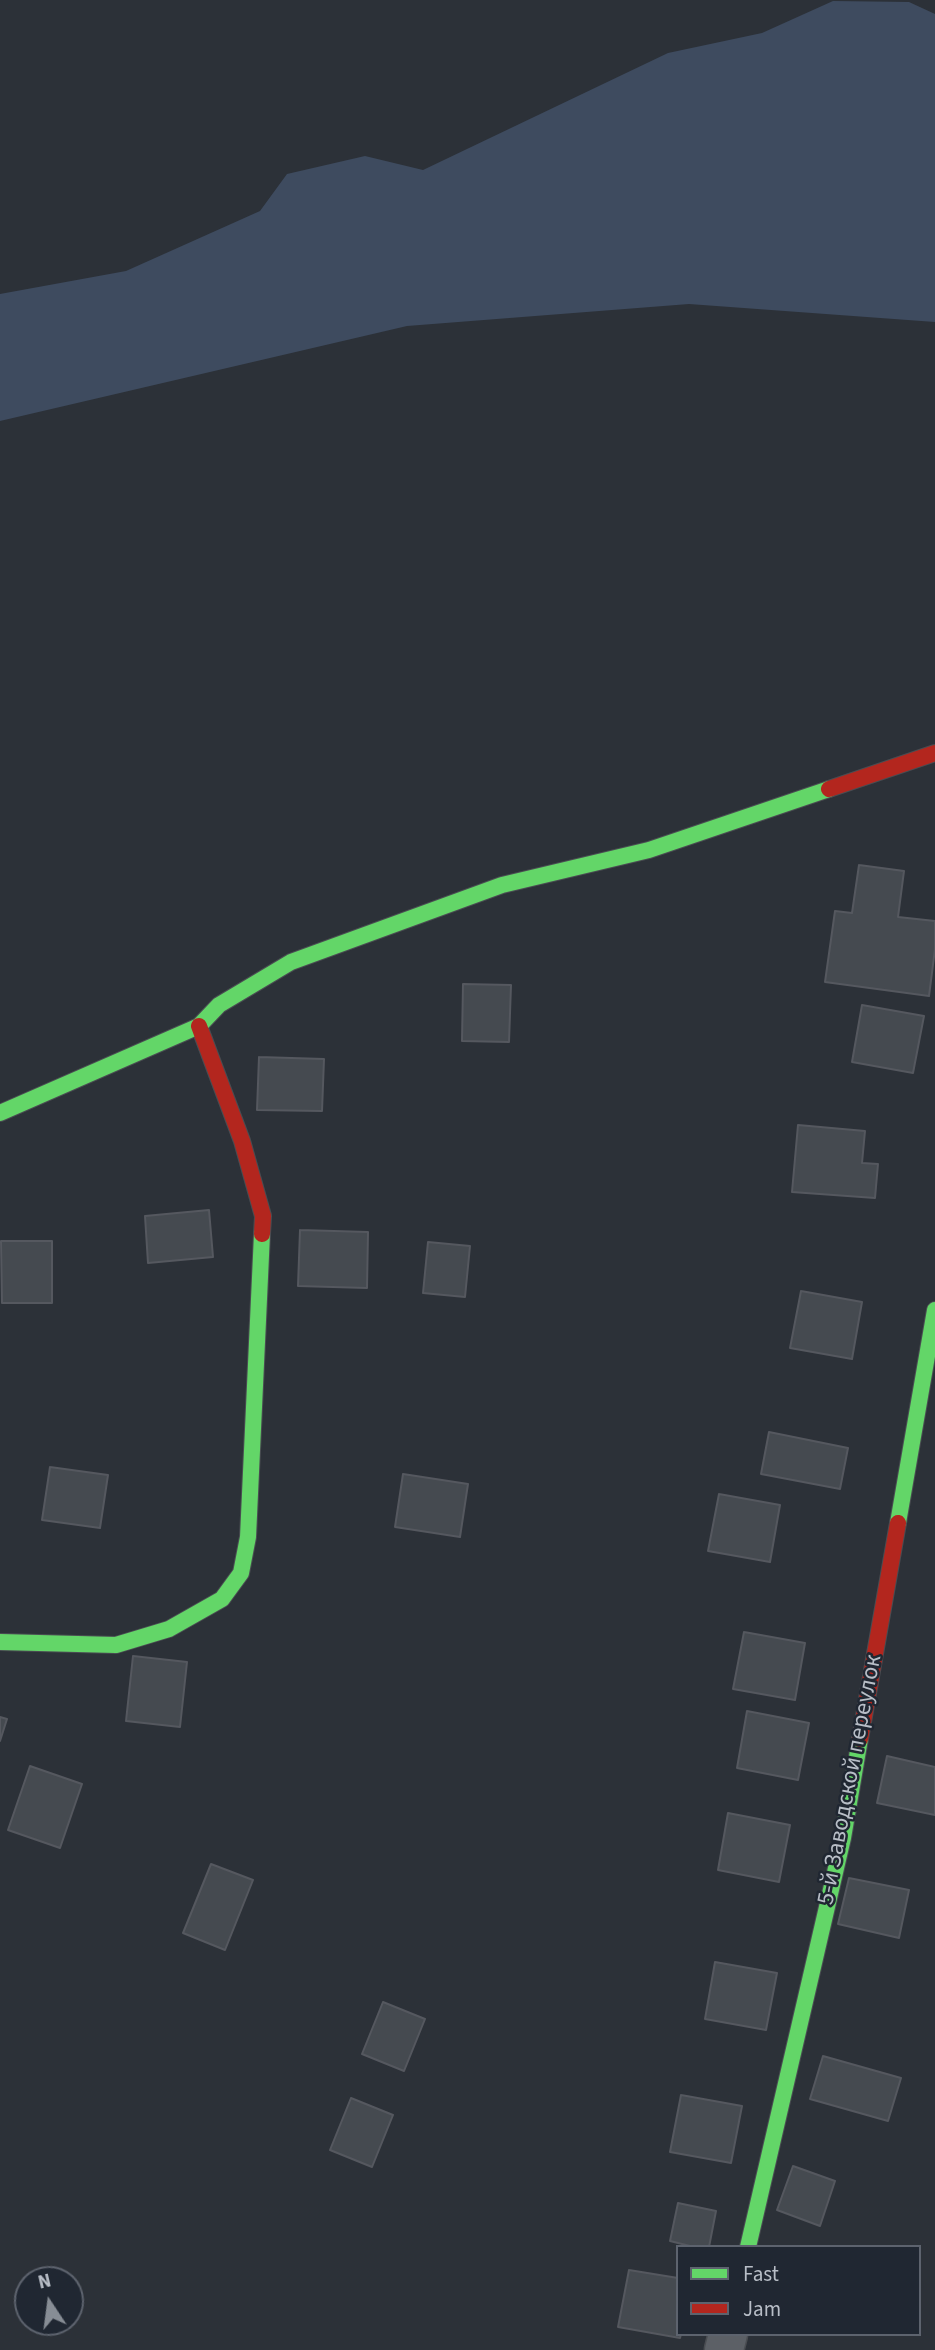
<!DOCTYPE html>
<html>
<head>
<meta charset="utf-8">
<style>
  body { margin:0 }
  #map { position:relative; width:935px; height:2350px; overflow:hidden; background:#2c3138; font-family:"Source Sans 3",sans-serif }
  canvas { display:block }
  .legend { position:absolute; left:676px; top:2245px; width:245px; height:91px; box-sizing:border-box; background:#202732; border:2px solid #5d636e; margin:0; padding:9px 12px; list-style:none; font-size:21px; color:#b8bec7 }
  .legend li { display:flex; align-items:center; gap:14px; height:35px }
  .legend b { width:35px; border:2px solid #5d636e }
  .north { position:absolute; left:14px; top:2266px; width:70px; height:70px; box-sizing:border-box; background:#202732; border:2px solid #5d636e; border-radius:50%; rotate:347deg; font-size:19px; font-weight:700; line-height:28px; text-align:center; color:#b8bec7 }
  .north::after { content:''; display:block; margin:auto; width:24px; height:32px; background:#878d95; clip-path:polygon(50% 0,100% 100%,50% 72%,0 100%) }
</style>
</head>
<body>
<div id="map">
<canvas width="935" height="2350"></canvas>
<ul class="legend">
<li><b style="height:9px;background:#63d668"></b>Fast</li>
<li><b style="height:9px;background:#b3261e"></b>Jam</li>
</ul>
<div class="north">N</div>
</div>
<script>
const ctx = document.querySelector('canvas').getContext('2d');
ctx.lineJoin = 'round';
function paint(path, color) {
  ctx.fillStyle = color;
  ctx.fill(path, 'evenodd');
}
function poly(rows) {
  const path = new Path2D();
  for (const r of rows) {
    path.moveTo(r[0], r[1]);
    for (let i = 2; i < r.length; i += 2) path.lineTo(r[i], r[i + 1]);
  }
  return path;
}
function trace(path, color, width, dash) {
  ctx.strokeStyle = color;
  ctx.lineWidth = width;
  ctx.lineCap = dash ? 'butt' : 'round';
  ctx.setLineDash(dash || []);
  ctx.stroke(path);
}
function drawText(font, color, halo, rows, align = 'center') {
  ctx.font = font + ' "Source Sans 3",sans-serif';
  ctx.lineWidth = 5;
  ctx.setLineDash([]);
  ctx.textBaseline = 'middle';
  ctx.strokeStyle = halo;
  ctx.fillStyle = color;
  for (const [text, x, y, turn = 0] of rows) {
    ctx.save();
    ctx.translate(x, y);
    ctx.rotate((+turn || 0) * Math.PI / 180);
    ctx.textAlign = isNaN(turn) ? turn : align;
    if (halo) ctx.strokeText(text, 0, 0);
    ctx.fillText(text, 0, 0);
    ctx.restore();
  }
}
paint(poly([
  [833,1,909,2,935,14,935,322,689,304,407,326,0,421,0,294,126,271,260,211,287,174,365,156,423,170,668,53,762,33]
]), '#3e4b5f');
const building = poly([
  [859,865,904,871,898,917,935,921,935,949,929,996,825,982,835,911,852,913,859,865],
  [463,984,511,985,509,1042,462,1041,463,984],
  [862,1005,924,1016,913,1073,852,1062,862,1005],
  [259,1057,324,1059,322,1111,257,1110,259,1057],
  [798,1125,865,1131,862,1163,878,1164,875,1198,792,1192,798,1125],
  [209,1210,213,1257,148,1263,145,1216,209,1210],
  [300,1230,368,1232,367,1288,298,1286,300,1230],
  [1,1241,52,1241,52,1303,2,1303,1,1241],
  [428,1242,470,1246,465,1297,423,1293,428,1242],
  [801,1291,862,1302,852,1359,790,1348,801,1291],
  [769,1432,848,1448,840,1489,761,1474,769,1432],
  [50,1467,108,1475,100,1528,42,1520,50,1467],
  [403,1474,468,1484,460,1537,395,1527,403,1474],
  [719,1494,780,1505,770,1562,708,1551,719,1494],
  [744,1632,805,1643,795,1700,733,1689,744,1632],
  [133,1656,187,1662,180,1727,126,1721,133,1656],
  [747,1711,809,1723,798,1780,737,1768,747,1711],
  [0,1717,7,1719,0,1741,0,1717],
  [887,1756,935,1767,935,1815,877,1803,887,1756],
  [30,1766,82,1784,60,1848,8,1830,30,1766],
  [728,1813,790,1825,779,1882,718,1870,728,1813],
  [211,1864,253,1880,225,1950,183,1933,211,1864],
  [849,1878,909,1890,899,1938,838,1924,849,1878],
  [715,1962,777,1973,766,2030,705,2019,715,1962],
  [383,2002,425,2019,404,2071,362,2054,383,2002],
  [823,2056,901,2078,888,2121,810,2099,823,2056],
  [681,2095,742,2106,731,2163,670,2152,681,2095],
  [351,2098,393,2115,372,2167,330,2150,351,2098],
  [793,2166,835,2181,820,2226,777,2210,793,2166],
  [678,2203,716,2211,709,2247,694,2247,670,2241,678,2203],
  [629,2270,678,2278,678,2334,681,2334,680,2338,618,2327,629,2270]
]);
paint(building, '#454a50');
trace(building, '#55585f', 2);
const street = poly([
  [724,2350,728,2334]
]);
const fast = poly([
  [0,1113,199,1026,219,1005,291,962,502,885,649,850,829,789],
  [898,1523,935,1310],
  [0,1642,116,1645,169,1629,222,1599,241,1573,248,1537,262,1234],
  [748,2247,843,1838,860,1739]
]);
const jam = poly([
  [829,789,935,753],
  [199,1026,242,1141,263,1216,262,1234],
  [860,1739,898,1523]
]);
trace(street, '#4a4d52', 41);
trace(fast, '#4a4d52', 18);
trace(jam, '#4a4d52', 18);
trace(street, '#5c6066', 38);
trace(fast, '#63d668', 16);
trace(jam, '#b3261e', 16);
drawText('24px', '#b8bec7', '#202732', [
  ["5-й Заводской переулок",851,1780,-79]
]);
</script>
</body>
</html>
